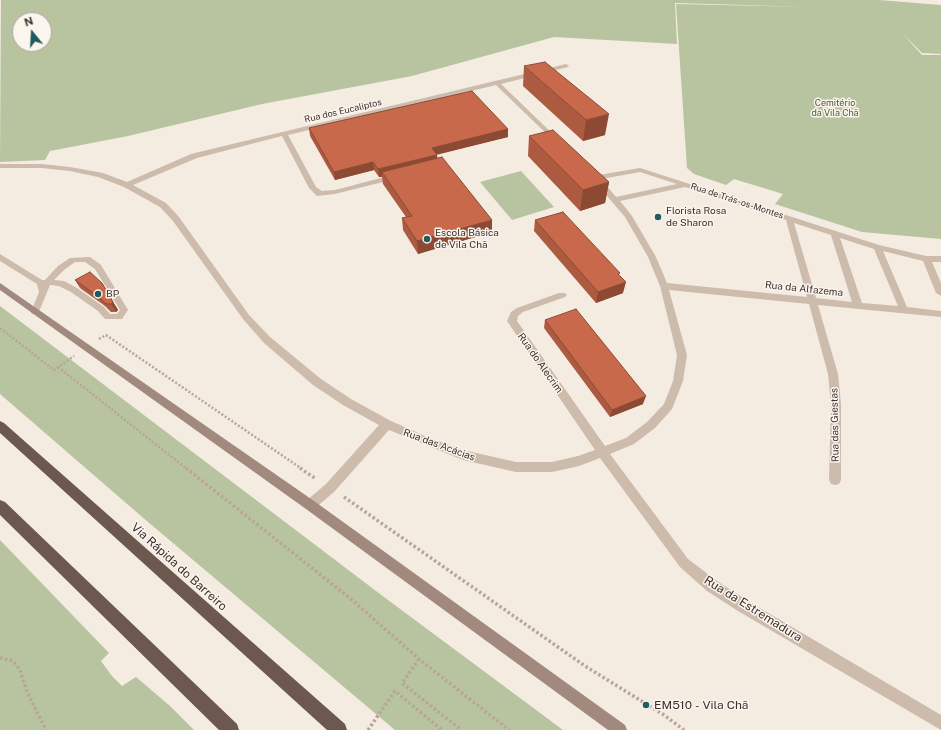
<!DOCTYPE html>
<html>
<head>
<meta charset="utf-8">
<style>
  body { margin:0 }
  #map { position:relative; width:941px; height:730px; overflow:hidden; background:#f4ebe1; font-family:"Public Sans",sans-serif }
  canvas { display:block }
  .north { position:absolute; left:12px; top:12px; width:40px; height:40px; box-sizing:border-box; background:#fbf5ee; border:1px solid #aea6a0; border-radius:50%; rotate:342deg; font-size:11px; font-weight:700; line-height:16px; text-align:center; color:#3b302b }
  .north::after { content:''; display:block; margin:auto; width:14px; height:18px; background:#1f5a5e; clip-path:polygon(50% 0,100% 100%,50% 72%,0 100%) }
</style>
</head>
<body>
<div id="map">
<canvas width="941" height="730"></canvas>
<div class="north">N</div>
</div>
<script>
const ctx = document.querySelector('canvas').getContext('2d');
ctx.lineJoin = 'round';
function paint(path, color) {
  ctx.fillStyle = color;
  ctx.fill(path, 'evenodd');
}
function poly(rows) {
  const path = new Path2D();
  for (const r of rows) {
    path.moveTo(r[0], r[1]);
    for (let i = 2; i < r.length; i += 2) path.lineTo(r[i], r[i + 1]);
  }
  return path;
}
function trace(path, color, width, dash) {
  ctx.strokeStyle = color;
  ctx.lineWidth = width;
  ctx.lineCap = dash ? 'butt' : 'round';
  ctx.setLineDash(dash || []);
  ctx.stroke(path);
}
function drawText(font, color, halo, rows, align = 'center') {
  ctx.font = font + ' "Public Sans",sans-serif';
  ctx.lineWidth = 3;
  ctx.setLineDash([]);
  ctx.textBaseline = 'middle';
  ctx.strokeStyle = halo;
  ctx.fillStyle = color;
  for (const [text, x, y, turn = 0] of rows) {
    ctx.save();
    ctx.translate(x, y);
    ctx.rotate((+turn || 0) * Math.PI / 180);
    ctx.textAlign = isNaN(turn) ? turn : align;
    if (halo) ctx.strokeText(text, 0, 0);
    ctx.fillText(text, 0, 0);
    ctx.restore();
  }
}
paint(poly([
  [1,0,879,0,941,5,941,54,922,53,901,32,922,55,941,55,941,239,862,232,775,204,783,194,734,179,726,185,694,174,687,168,676,4,810,7,675,3,677,44,554,37,412,76,262,104,128,136,50,151,45,160,0,162],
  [20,20,44,20,44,44,20,44],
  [521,171,554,207,512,220,480,182],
  [0,306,384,597,563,730,395,730,148,522,0,394],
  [0,540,109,653,101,661,112,676,122,686,136,677,170,706,194,730,0,730]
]), '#b8c4a0');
trace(poly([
  [0,328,54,370,74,356],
  [99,339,106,335,302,469],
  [58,367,187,469]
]), '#b9a596', 2.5, [2, 2]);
trace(poly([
  [186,468,351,599,419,659,509,730],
  [300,468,316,479],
  [344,497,585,666,664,715,684,730],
  [0,658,13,661,20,670,27,692,46,730],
  [419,659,402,683,461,730],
  [368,730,395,691,442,730]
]), '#b9a596', 3.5, [2.5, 2.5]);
paint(poly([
  [0,254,42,280,45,280,58,266,70,258,90,257,101,265,128,310,122,319,105,319,98,311,71,292,59,286,50,285,38,314,32,314,31,312,39,292,37,284,0,261,0,254],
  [75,262,85,262,95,269,120,310,117,314,110,314,104,307,77,288,64,281,54,280,64,270,75,262]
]), '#cdbbac');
paint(poly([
  [566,64,569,66,568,67,501,84,558,139,558,141,554,141,496,85,288,135,316,187,322,191,335,190,396,174,400,176,399,178,335,194,317,196,309,188,282,136,197,158,133,185,166,203,179,217,249,315,270,337,321,379,351,399,391,421,427,437,463,450,516,462,552,462,578,456,595,450,507,321,511,312,517,308,559,293,565,293,567,295,565,297,523,312,518,316,517,321,605,446,626,438,647,422,664,404,673,381,677,355,660,286,648,257,625,217,595,182,596,180,602,180,616,197,677,184,640,172,596,180,592,178,593,176,640,168,879,245,926,256,941,256,941,262,932,262,941,283,941,296,936,293,923,261,883,251,907,307,941,311,941,317,818,305,838,374,841,404,841,480,839,484,835,485,831,484,829,480,831,404,828,374,809,304,669,290,687,355,683,381,672,409,655,428,634,444,610,454,688,559,717,581,748,601,941,715,941,730,738,611,707,591,680,567,600,458,579,466,552,472,516,472,463,460,389,430,334,492,314,509,310,510,306,509,304,505,306,501,326,484,379,425,343,405,313,385,264,343,243,319,173,221,160,207,124,187,98,177,70,171,42,168,0,168,0,164,42,164,70,167,103,173,127,182,191,154,224,146,566,64],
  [685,187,786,220,807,297,667,283,656,257,632,216,620,201,685,187],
  [794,223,831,235,852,302,816,298,794,223],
  [840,238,874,249,898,306,862,303,840,238]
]), '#cdbbac');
paint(poly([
  [0,283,314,501,625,725,627,730,608,730,306,509,0,290,0,283]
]), '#a18a7d');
paint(poly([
  [0,421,4,423,345,724,347,730,327,730,0,433,0,421],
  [0,500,5,502,237,724,239,730,219,730,0,515,0,500]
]), '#6c584f');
paint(poly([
  [524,66,605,135,583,141,523,86],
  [309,128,508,129,508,137,437,154,437,158,492,232,418,254,403,230,402,218,406,217,383,184,382,177,379,177,374,170,335,180,310,136],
  [529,136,609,182,605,203,580,211,528,156],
  [535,220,619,275,623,293,596,303,534,231],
  [75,280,102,283,118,310,116,312,111,312,105,306,80,288],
  [545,320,643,404,610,417,544,328]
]), '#ac5a40');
paint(poly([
  [609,114,605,135,583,141,586,120],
  [508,129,508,137,432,156,432,148],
  [437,155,438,163,382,172,382,177,379,177,378,169],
  [373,162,374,170,335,180,334,172],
  [609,182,605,203,580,211,583,190],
  [492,220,492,232,418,254,417,241],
  [626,282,623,293,596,303,598,292],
  [113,302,118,310,116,312,111,304],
  [646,396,643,404,610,417,612,410]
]), '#8c4a34');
const building = poly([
  [545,62,609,114,586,120,524,66,545,62],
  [472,91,508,129,432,148,437,155,378,169,373,162,334,172,309,128,472,91],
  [553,130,609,182,583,190,529,136,553,130],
  [442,157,492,220,417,241,402,218,412,216,382,172,442,157],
  [563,212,620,273,618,274,626,282,598,292,535,220,563,212],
  [90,272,102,283,113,302,111,304,106,304,100,298,75,280,90,272],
  [576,309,646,396,612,410,545,320,576,309]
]);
paint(building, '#c8694b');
trace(building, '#8c4a34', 1);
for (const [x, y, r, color] of [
  [658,217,4,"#1f5a5e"],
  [427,239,4,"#1f5a5e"],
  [98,294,4,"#1f5a5e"],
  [646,705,4,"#1f5a5e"]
]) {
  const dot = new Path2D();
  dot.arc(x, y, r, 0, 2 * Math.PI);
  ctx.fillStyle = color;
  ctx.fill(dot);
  trace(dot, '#fbf5ee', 1.5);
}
drawText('9px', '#4a5a2e', '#fbf5ee', [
  ["Cemitério",835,103],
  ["da Vila Chã",835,113]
]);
drawText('9px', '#3b302b', '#fbf5ee', [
  ["Rua dos Eucaliptos",343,111,-13],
  ["Rua de Trás-os-Montes",737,201,18]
]);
drawText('10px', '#3b302b', '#fbf5ee', [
  ["Florista Rosa",666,211],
  ["de Sharon",666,223],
  ["Escola Básica",435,233],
  ["de Vila Chã",435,245],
  ["BP",106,294]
], 'left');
drawText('10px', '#3b302b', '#fbf5ee', [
  ["Rua da Alfazema",804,289,6],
  ["Rua do Alecrim",540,363,55],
  ["Rua das Giestas",835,425,-91],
  ["Rua das Acácias",439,445,20]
]);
drawText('12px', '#3b302b', '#fbf5ee', [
  ["Via Rápida do Barreiro",179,567,42],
  ["Rua da Estremadura",753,609,32]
]);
drawText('12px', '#3b302b', '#fbf5ee', [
  ["EM510 - Vila Chã",654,705]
], 'left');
</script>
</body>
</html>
